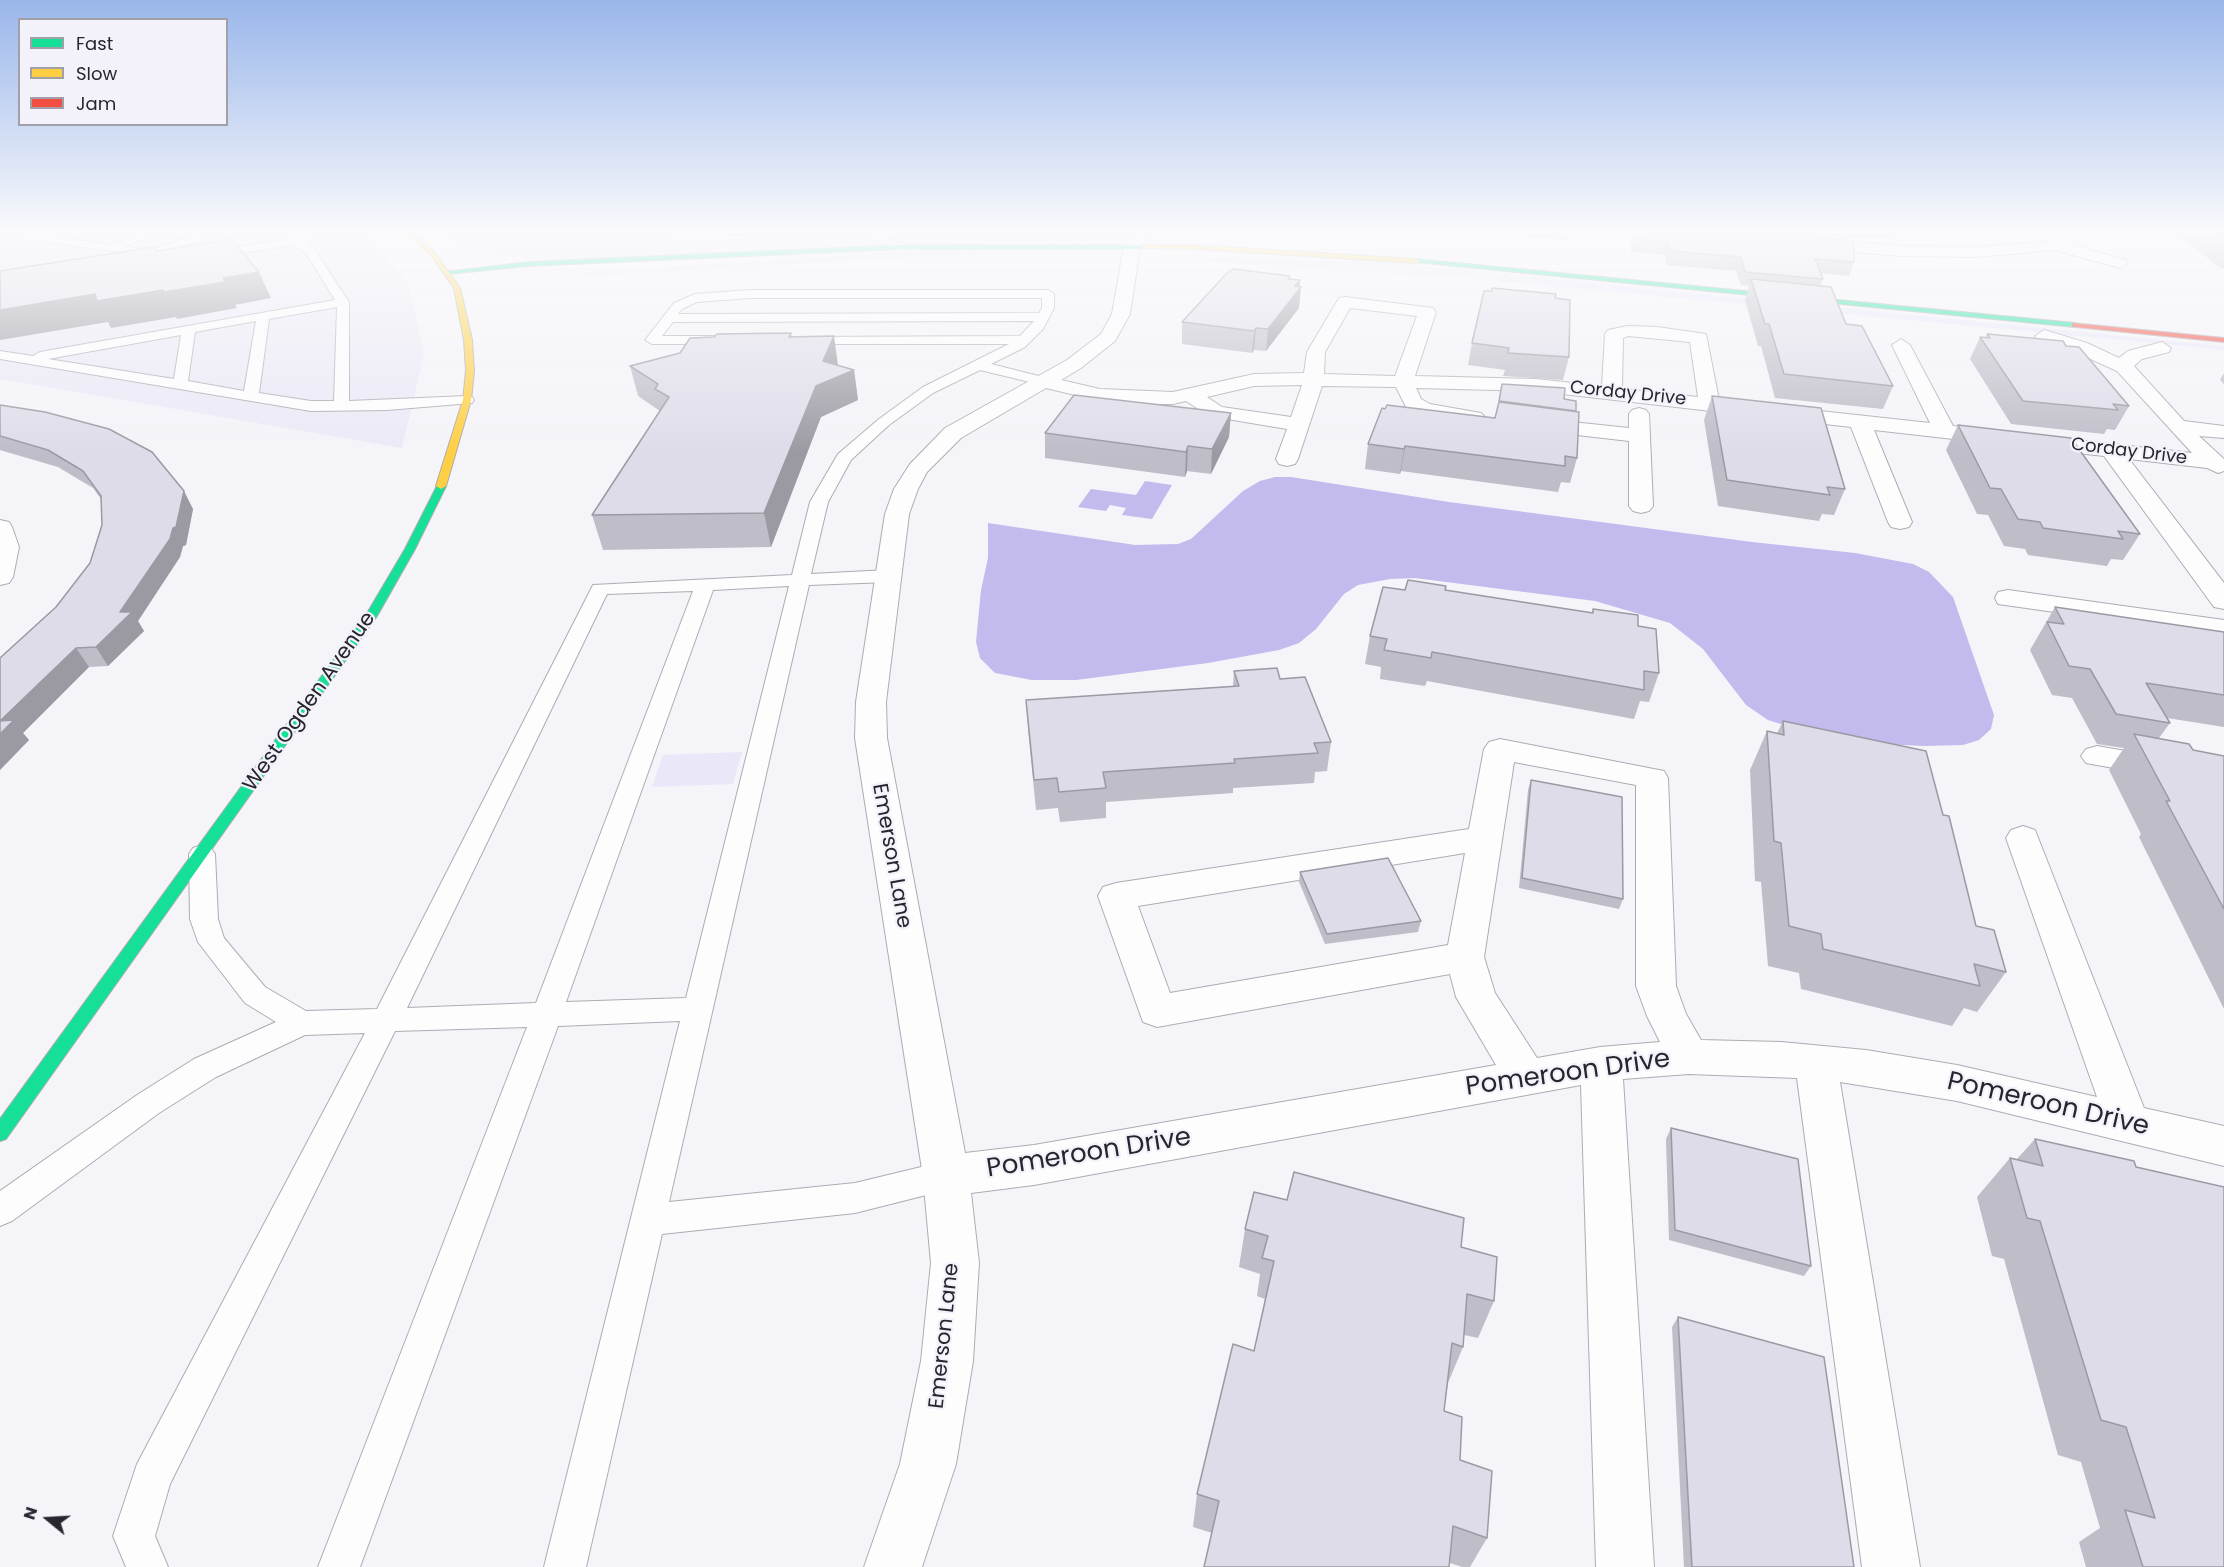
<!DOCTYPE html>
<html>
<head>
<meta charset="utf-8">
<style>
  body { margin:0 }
  #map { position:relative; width:2224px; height:1567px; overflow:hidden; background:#f4f4f9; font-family:Poppins,sans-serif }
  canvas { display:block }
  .legend { position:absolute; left:18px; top:18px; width:210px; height:108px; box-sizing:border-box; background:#f3f2fb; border:2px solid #a1a0a9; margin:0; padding:8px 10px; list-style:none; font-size:18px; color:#27262e }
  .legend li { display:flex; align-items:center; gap:12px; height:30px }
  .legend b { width:30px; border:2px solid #a1a0a9 }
  .north { position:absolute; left:18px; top:1489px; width:60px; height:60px; -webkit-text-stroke:4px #f3f2fb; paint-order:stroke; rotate:288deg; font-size:16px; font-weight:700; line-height:24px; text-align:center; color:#27262e }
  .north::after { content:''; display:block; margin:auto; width:21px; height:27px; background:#27262e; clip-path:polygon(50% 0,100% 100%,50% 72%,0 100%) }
</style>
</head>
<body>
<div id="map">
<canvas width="2224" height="1567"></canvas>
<ul class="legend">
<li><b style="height:8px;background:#16e098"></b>Fast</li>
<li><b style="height:8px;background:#ffcf43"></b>Slow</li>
<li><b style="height:8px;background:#f24e42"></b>Jam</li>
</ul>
<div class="north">N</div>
</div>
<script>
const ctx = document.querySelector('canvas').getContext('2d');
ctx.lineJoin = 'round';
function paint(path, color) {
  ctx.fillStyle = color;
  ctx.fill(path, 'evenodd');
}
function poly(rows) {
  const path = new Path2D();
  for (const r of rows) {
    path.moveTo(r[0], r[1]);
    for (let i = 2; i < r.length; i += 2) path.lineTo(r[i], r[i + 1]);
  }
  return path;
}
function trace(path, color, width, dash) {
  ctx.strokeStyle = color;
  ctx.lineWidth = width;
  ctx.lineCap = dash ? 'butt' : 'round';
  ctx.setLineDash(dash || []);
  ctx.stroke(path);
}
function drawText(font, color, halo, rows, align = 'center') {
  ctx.font = font + ' Poppins,sans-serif';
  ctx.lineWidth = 4.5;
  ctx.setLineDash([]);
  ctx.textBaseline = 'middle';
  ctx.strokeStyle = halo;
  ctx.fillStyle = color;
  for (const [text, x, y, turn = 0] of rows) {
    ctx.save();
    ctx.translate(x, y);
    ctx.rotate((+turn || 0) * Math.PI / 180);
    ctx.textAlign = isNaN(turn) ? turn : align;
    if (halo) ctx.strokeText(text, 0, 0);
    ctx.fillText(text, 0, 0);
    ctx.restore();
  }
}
paint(poly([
  [0,233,368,233,409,286,424,355,402,448,0,379],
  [440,233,1163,233,1156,241,1002,242,545,260,473,254,457,247]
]), '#eae9f6');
paint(poly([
  [1055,249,1054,253,943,256,576,276,578,273,926,250],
  [1200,257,1394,263,2224,346,2224,350,1467,278,1210,262,1199,260],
  [742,752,733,784,652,787,663,755]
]), '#e9e7f8');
paint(poly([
  [1275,477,1291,477,1449,502,1752,542,1855,553,1913,564,1929,572,1953,597,1994,715,1991,729,1979,740,1963,745,1925,746,1881,744,1787,726,1768,720,1746,705,1703,649,1670,623,1595,601,1415,578,1390,579,1358,585,1344,594,1316,629,1299,643,1279,650,1208,663,1076,680,1032,680,995,673,980,658,976,642,981,590,988,558,988,523,1135,545,1178,544,1191,539,1243,491,1260,481],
  [1145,481,1172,485,1152,519,1122,515,1126,508,1110,505,1106,511,1078,507,1091,489,1136,495]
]), '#c3baed');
const lane = poly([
  [0,233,31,233,113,245,143,233,161,233,125,246,151,250,201,233,218,233,166,252,170,255,164,258,3,236,0,233],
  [284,233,295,233,299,237,330,233,306,242,314,249,349,302,349,401,467,396,472,397,474,400,472,403,387,410,311,411,0,359,0,351,33,356,40,352,335,300,306,253,295,245,207,258,201,255,207,252,288,239,284,233],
  [337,307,334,401,311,401,259,393,269,319,337,307],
  [256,321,244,391,188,381,195,332,256,321],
  [181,335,174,379,48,359,181,335],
  [670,233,683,235,823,233,818,236,683,241,671,239,670,233],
  [873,233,906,245,908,247,898,249,859,234,873,233],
  [750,290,1048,290,1054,294,1054,308,1043,329,1025,347,991,364,1047,378,1049,381,1047,384,1042,385,980,370,933,393,889,425,851,460,828,502,811,574,888,570,898,576,888,582,809,585,669,1202,855,1183,946,1161,958,1165,963,1176,958,1187,855,1213,662,1234,586,1567,544,1567,680,1021,558,1026,360,1567,318,1567,527,1027,395,1031,170,1484,155,1536,168,1567,126,1567,113,1536,137,1464,365,1033,305,1035,216,1077,159,1113,12,1221,0,1226,0,1191,137,1095,194,1059,276,1022,245,1003,198,942,190,919,189,854,193,848,202,845,211,848,215,854,218,919,224,938,265,987,306,1011,377,1009,593,585,792,575,810,502,838,454,879,419,923,387,1009,344,803,344,798,343,798,337,1020,336,1034,321,673,322,662,336,720,336,727,340,720,344,652,344,645,340,674,303,695,294,750,290],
  [750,298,1042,298,1042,308,1039,313,678,314,682,309,697,302,750,298],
  [789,586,686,998,566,1002,713,590,789,586],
  [693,591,536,1003,407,1008,607,594,693,591]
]);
const street = poly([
  [1135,233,1151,233,1140,247,1130,314,1115,341,1081,368,1061,380,1100,389,1173,392,1254,374,1304,373,1307,352,1339,298,1345,297,1433,308,1436,312,1415,376,1536,379,1602,386,1605,334,1608,330,1628,326,1657,327,1706,334,1719,400,1930,423,1892,345,1901,339,1910,345,1953,426,2192,453,2117,371,2073,351,2037,340,2035,336,2044,330,2051,332,2087,343,2119,358,2128,351,2162,342,2171,348,2169,352,2142,359,2134,366,2184,421,2224,426,2224,438,2199,436,2224,459,2224,471,2218,473,2207,468,2129,459,2224,583,2224,609,2214,607,2104,456,1874,430,1912,522,1909,527,1900,529,1891,527,1888,522,1851,427,1536,391,1416,388,1421,399,1430,404,1481,413,1485,417,1481,421,1474,423,1417,413,1406,407,1396,387,1322,386,1298,459,1295,464,1287,466,1279,464,1276,459,1287,429,1209,416,1186,401,1173,404,1129,404,1100,401,1046,388,961,438,927,472,918,489,909,514,886,702,887,738,965,1153,1034,1145,1496,1065,1456,997,1450,974,1157,1027,1143,1022,1098,896,1103,887,1116,883,1469,829,1484,749,1489,742,1500,739,1664,771,1668,778,1676,986,1686,1014,1701,1040,1781,1042,1866,1050,1957,1065,2097,1097,2006,838,2011,830,2023,826,2035,830,2144,1108,2224,1126,2224,1166,1957,1101,1840,1082,1920,1567,1862,1567,1797,1078,1689,1074,1623,1079,1654,1567,1596,1567,1581,1085,1034,1185,971,1193,979,1263,973,1361,956,1464,922,1567,864,1567,900,1464,921,1361,931,1263,923,1176,855,738,856,702,885,514,894,489,910,464,945,428,1067,360,1101,334,1112,314,1124,246,1135,233],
  [1350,308,1417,316,1395,376,1324,374,1325,352,1350,308],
  [1628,336,1690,342,1698,397,1622,389,1623,338,1628,336],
  [1302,385,1291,417,1222,407,1207,397,1254,386,1302,385],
  [1514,762,1636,785,1636,986,1647,1016,1660,1042,1600,1047,1537,1058,1495,993,1484,957,1514,762],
  [1465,853,1448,945,1170,993,1138,906,1465,853],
  [2068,233,2088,233,2069,244,2126,260,2128,263,2120,268,2055,250,1977,257,1901,256,1809,248,1801,243,1809,238,1901,246,1977,247,2052,241,2068,233],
  [1639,408,1646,410,1649,414,1653,506,1649,511,1641,513,1633,511,1629,506,1629,441,1534,430,1526,429,1523,424,1526,419,1534,418,1629,428,1629,414,1632,410,1639,408],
  [0,520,9,522,12,527,19,547,13,577,9,583,0,585,0,520],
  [2008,590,2224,620,2224,636,1998,604,1995,598,1998,592,2008,590],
  [2097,746,2224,768,2224,788,2086,763,2081,756,2086,749,2097,746]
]);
const fast = poly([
  [902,245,1144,245,1147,247,1144,249,902,249,528,266,448,274,445,272,528,262,902,245],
  [1416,259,2075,323,2079,325,2075,327,1414,262,1416,259],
  [438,484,446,486,415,549,377,616,6,1139,0,1141,0,1119,366,615,405,549,438,484]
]);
const slow = poly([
  [406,233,413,233,435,253,460,288,472,340,474,371,471,400,446,486,441,489,436,486,463,400,466,371,464,340,454,288,431,255,406,233],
  [1144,245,1194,245,1416,259,1419,261,1416,263,1194,249,1142,248,1144,245]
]);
const jam = poly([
  [2072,323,2224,338,2224,342,2075,327,2072,327,2072,323]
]);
trace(lane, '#adacb2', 2);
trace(street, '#adacb2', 2);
trace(fast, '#adacb2', 2);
trace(slow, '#adacb2', 2);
trace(jam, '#adacb2', 2);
paint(lane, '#fdfdfe');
paint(street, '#fdfdfe');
paint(fast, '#16e098');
paint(slow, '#ffcf43');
paint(jam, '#f24e42');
paint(poly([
  [1479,233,1570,233,1568,240],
  [1631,233,1773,233,1854,262,1849,276,1821,273,1823,279,1820,286,1846,324,1893,386,1883,409,1775,398,1761,346,1758,346,1745,300,1749,286,1741,285,1736,271,1666,265,1665,255,1631,252],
  [1787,233,1915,233,1853,239],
  [2176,233,2224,233,2224,269,2220,268],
  [1290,279,1300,287,1299,308,1266,351,1254,350,1252,353,1182,344,1182,322],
  [1555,298,1569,357,1563,380,1503,376,1505,370,1468,365,1472,343],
  [791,333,792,337,838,365,854,370,858,400,821,417,771,547,603,550,592,515,660,411,638,396,630,366,680,353,714,337],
  [1987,334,2066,346,2129,406,2115,430,2107,429,2104,434,2011,424,1970,359,1980,337,1986,337],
  [2224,373,2224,384,2220,380],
  [1502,384,1564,399,1576,401,1576,412,1577,458,1570,483,1561,482,1558,492,1401,471,1400,474,1365,469,1368,444,1495,418],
  [1712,396,1845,489,1834,515,1822,514,1819,521,1718,506,1704,420],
  [0,405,193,509,186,545,183,546,180,557,138,621,144,631,108,666,89,667,23,733,29,740,0,770,0,658,56,607,90,563,102,525,101,499,93,488,58,467,0,450],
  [1231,413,1229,437,1211,474,1187,471,1185,477,1045,458,1045,433],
  [1958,425,2140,534,2123,560,2111,559,2107,566,2028,555,2025,549,2004,546,1988,515,1977,514,1946,450],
  [1405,590,1445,590,1592,613,1593,609,1638,626,1659,673,1649,702,1640,701,1634,719,1427,681,1425,686,1380,679,1381,667,1365,664,1370,636],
  [2055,607,2224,632,2224,727,2167,718,2170,723,2159,738,2193,750,2224,756,2224,1009,2139,837,2141,834,2109,770,2124,748,2097,744,2072,698,2052,695,2030,650],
  [1234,671,1280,679,1331,742,1327,771,1315,772,1314,783,1233,788,1233,793,1106,802,1106,818,1060,822,1058,808,1036,810,1028,729,1026,700,1233,686],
  [1783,721,1943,815,1976,926,2006,972,1977,1012,1964,1008,1952,1026,1801,989,1799,973,1768,966,1761,882,1755,881,1750,770,1767,731,1777,733],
  [1531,780,1623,899,1619,909,1519,888,1528,790],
  [1300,872,1421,921,1418,932,1325,944,1299,882],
  [1671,1128,1811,1266,1804,1276,1669,1240,1666,1139],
  [2035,1139,2224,1567,2086,1567,2079,1542,2100,1528,2081,1462,2058,1455,2004,1259,1992,1256,1977,1197,2010,1158,2017,1159],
  [1245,1229,1461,1247,1494,1301,1478,1338,1464,1335,1463,1347,1448,1383,1444,1411,1460,1460,1487,1538,1470,1567,1462,1567,1450,1563,1212,1533,1193,1527,1197,1494,1254,1351,1265,1299,1257,1296,1260,1274,1239,1267],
  [1678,1317,1854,1567,1684,1567,1672,1327]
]), '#bfbdc8');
paint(poly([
  [1855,233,1915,233,1853,239],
  [259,272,271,298,235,305,237,308,177,319,176,317,111,328,108,322,0,340,0,310,95,294,223,278],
  [1300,280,1300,288,1301,287,1299,308,1266,351,1268,329,1295,286],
  [1256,328,1254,350,1252,353,1254,331],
  [834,336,838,365,854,370,858,400,821,417,771,547,764,513,823,361],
  [1231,413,1229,437,1211,474,1212,449],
  [1188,446,1187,471,1185,477,1186,452],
  [1405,446,1401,471,1400,474,1404,449],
  [184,491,193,509,186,545,183,546,180,557,138,621,144,631,108,666,96,647,120,612],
  [76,648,89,667,23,733,29,740,0,770,0,721]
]), '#9b9aa3');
const building = poly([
  [1634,233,1773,233,1854,241,1854,262,1815,259,1823,279,1745,272,1741,257,1670,251,1669,242,1634,239,1634,233],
  [2217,233,2224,233,2224,238,2217,233],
  [231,239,259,272,223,278,225,282,164,292,163,290,97,301,95,294,0,310,0,271,154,247,156,251,231,239],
  [1233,269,1290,276,1288,279,1300,280,1295,286,1301,287,1268,329,1256,328,1254,331,1182,322,1227,273,1233,269],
  [1751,279,1831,287,1846,324,1862,326,1893,386,1784,374,1769,324,1765,324,1751,279],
  [1492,288,1556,294,1555,298,1570,300,1569,357,1508,353,1509,348,1472,343,1484,291,1492,291,1492,288],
  [791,333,789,337,834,336,823,361,854,370,816,386,764,513,592,515,669,397,655,389,658,384,630,366,680,353,690,338,714,337,717,334,791,333],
  [1987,334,2063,341,2066,346,2079,347,2129,406,2113,404,2118,410,2023,401,1980,337,1990,338,1987,334],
  [1502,384,1565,388,1564,399,1576,401,1576,411,1499,401,1502,384],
  [1074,395,1231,413,1212,449,1188,446,1186,452,1045,433,1074,395],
  [1712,396,1821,408,1845,489,1827,487,1830,495,1727,480,1712,396],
  [1499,402,1579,412,1577,458,1565,456,1565,466,1405,446,1404,449,1368,444,1382,408,1385,409,1387,405,1495,418,1499,402],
  [0,405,45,412,109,429,152,452,184,491,176,527,173,528,170,539,120,612,132,612,96,647,76,648,0,721,14,720,0,734,0,658,56,607,90,563,102,525,101,496,83,471,48,450,0,436,0,405],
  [1958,425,2071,438,2140,534,2118,531,2123,539,2043,528,2040,522,2018,519,2001,489,1990,488,1958,425],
  [1408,580,1446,586,1445,590,1593,613,1593,609,1638,615,1638,626,1656,629,1659,673,1644,671,1644,690,1432,652,1431,658,1384,650,1387,639,1370,636,1383,587,1405,590,1408,580],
  [2055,607,2224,632,2224,695,2146,683,2170,723,2116,714,2090,669,2069,666,2047,622,2064,624,2055,607],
  [1277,668,1280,679,1305,677,1331,742,1314,743,1318,753,1234,759,1235,763,1103,772,1106,788,1059,792,1057,778,1034,780,1026,700,1239,686,1234,671,1277,668],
  [1783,721,1926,751,1943,815,1949,816,1976,926,1994,930,2006,972,1974,964,1980,986,1823,949,1821,934,1789,926,1781,843,1774,841,1767,731,1784,735,1783,721],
  [2134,734,2189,744,2193,750,2224,756,2224,909,2166,801,2170,801,2134,734],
  [1531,780,1622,797,1623,899,1522,878,1531,780],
  [1388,858,1421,921,1327,934,1300,872,1388,858],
  [1671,1128,1798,1159,1811,1266,1675,1230,1671,1128],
  [2035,1139,2134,1161,2136,1167,2224,1187,2224,1567,2143,1567,2125,1510,2155,1518,2126,1427,2101,1420,2040,1221,2027,1218,2010,1158,2043,1166,2035,1139],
  [1294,1172,1464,1218,1461,1247,1497,1257,1494,1301,1467,1294,1463,1347,1452,1343,1444,1411,1462,1417,1460,1460,1492,1471,1487,1538,1453,1526,1449,1567,1204,1567,1219,1501,1197,1494,1233,1344,1254,1351,1274,1261,1262,1258,1268,1236,1245,1229,1254,1192,1287,1200,1294,1172],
  [1678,1317,1824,1357,1854,1567,1692,1567,1678,1317]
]);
paint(building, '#dedce9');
trace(building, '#9b9aa3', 1.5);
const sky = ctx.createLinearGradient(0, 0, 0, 453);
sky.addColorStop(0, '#99b6ea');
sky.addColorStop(0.51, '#fafafc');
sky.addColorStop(1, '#fafafc00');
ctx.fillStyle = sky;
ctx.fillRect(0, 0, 2224, 453);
drawText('18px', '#27262e', '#f3f2fb', [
  ["Corday Drive",1628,394,6],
  ["Corday Drive",2129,452,7]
]);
drawText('21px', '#27262e', '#f3f2fb', [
  ["West Ogden Avenue",310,702,-55],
  ["Emerson Lane",891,856,80],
  ["Emerson Lane",945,1336,-84]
]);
drawText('26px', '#27262e', '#f3f2fb', [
  ["Pomeroon Drive",1568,1074,-8],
  ["Pomeroon Drive",2048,1105,13],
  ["Pomeroon Drive",1089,1154,-9]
]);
</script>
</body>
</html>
